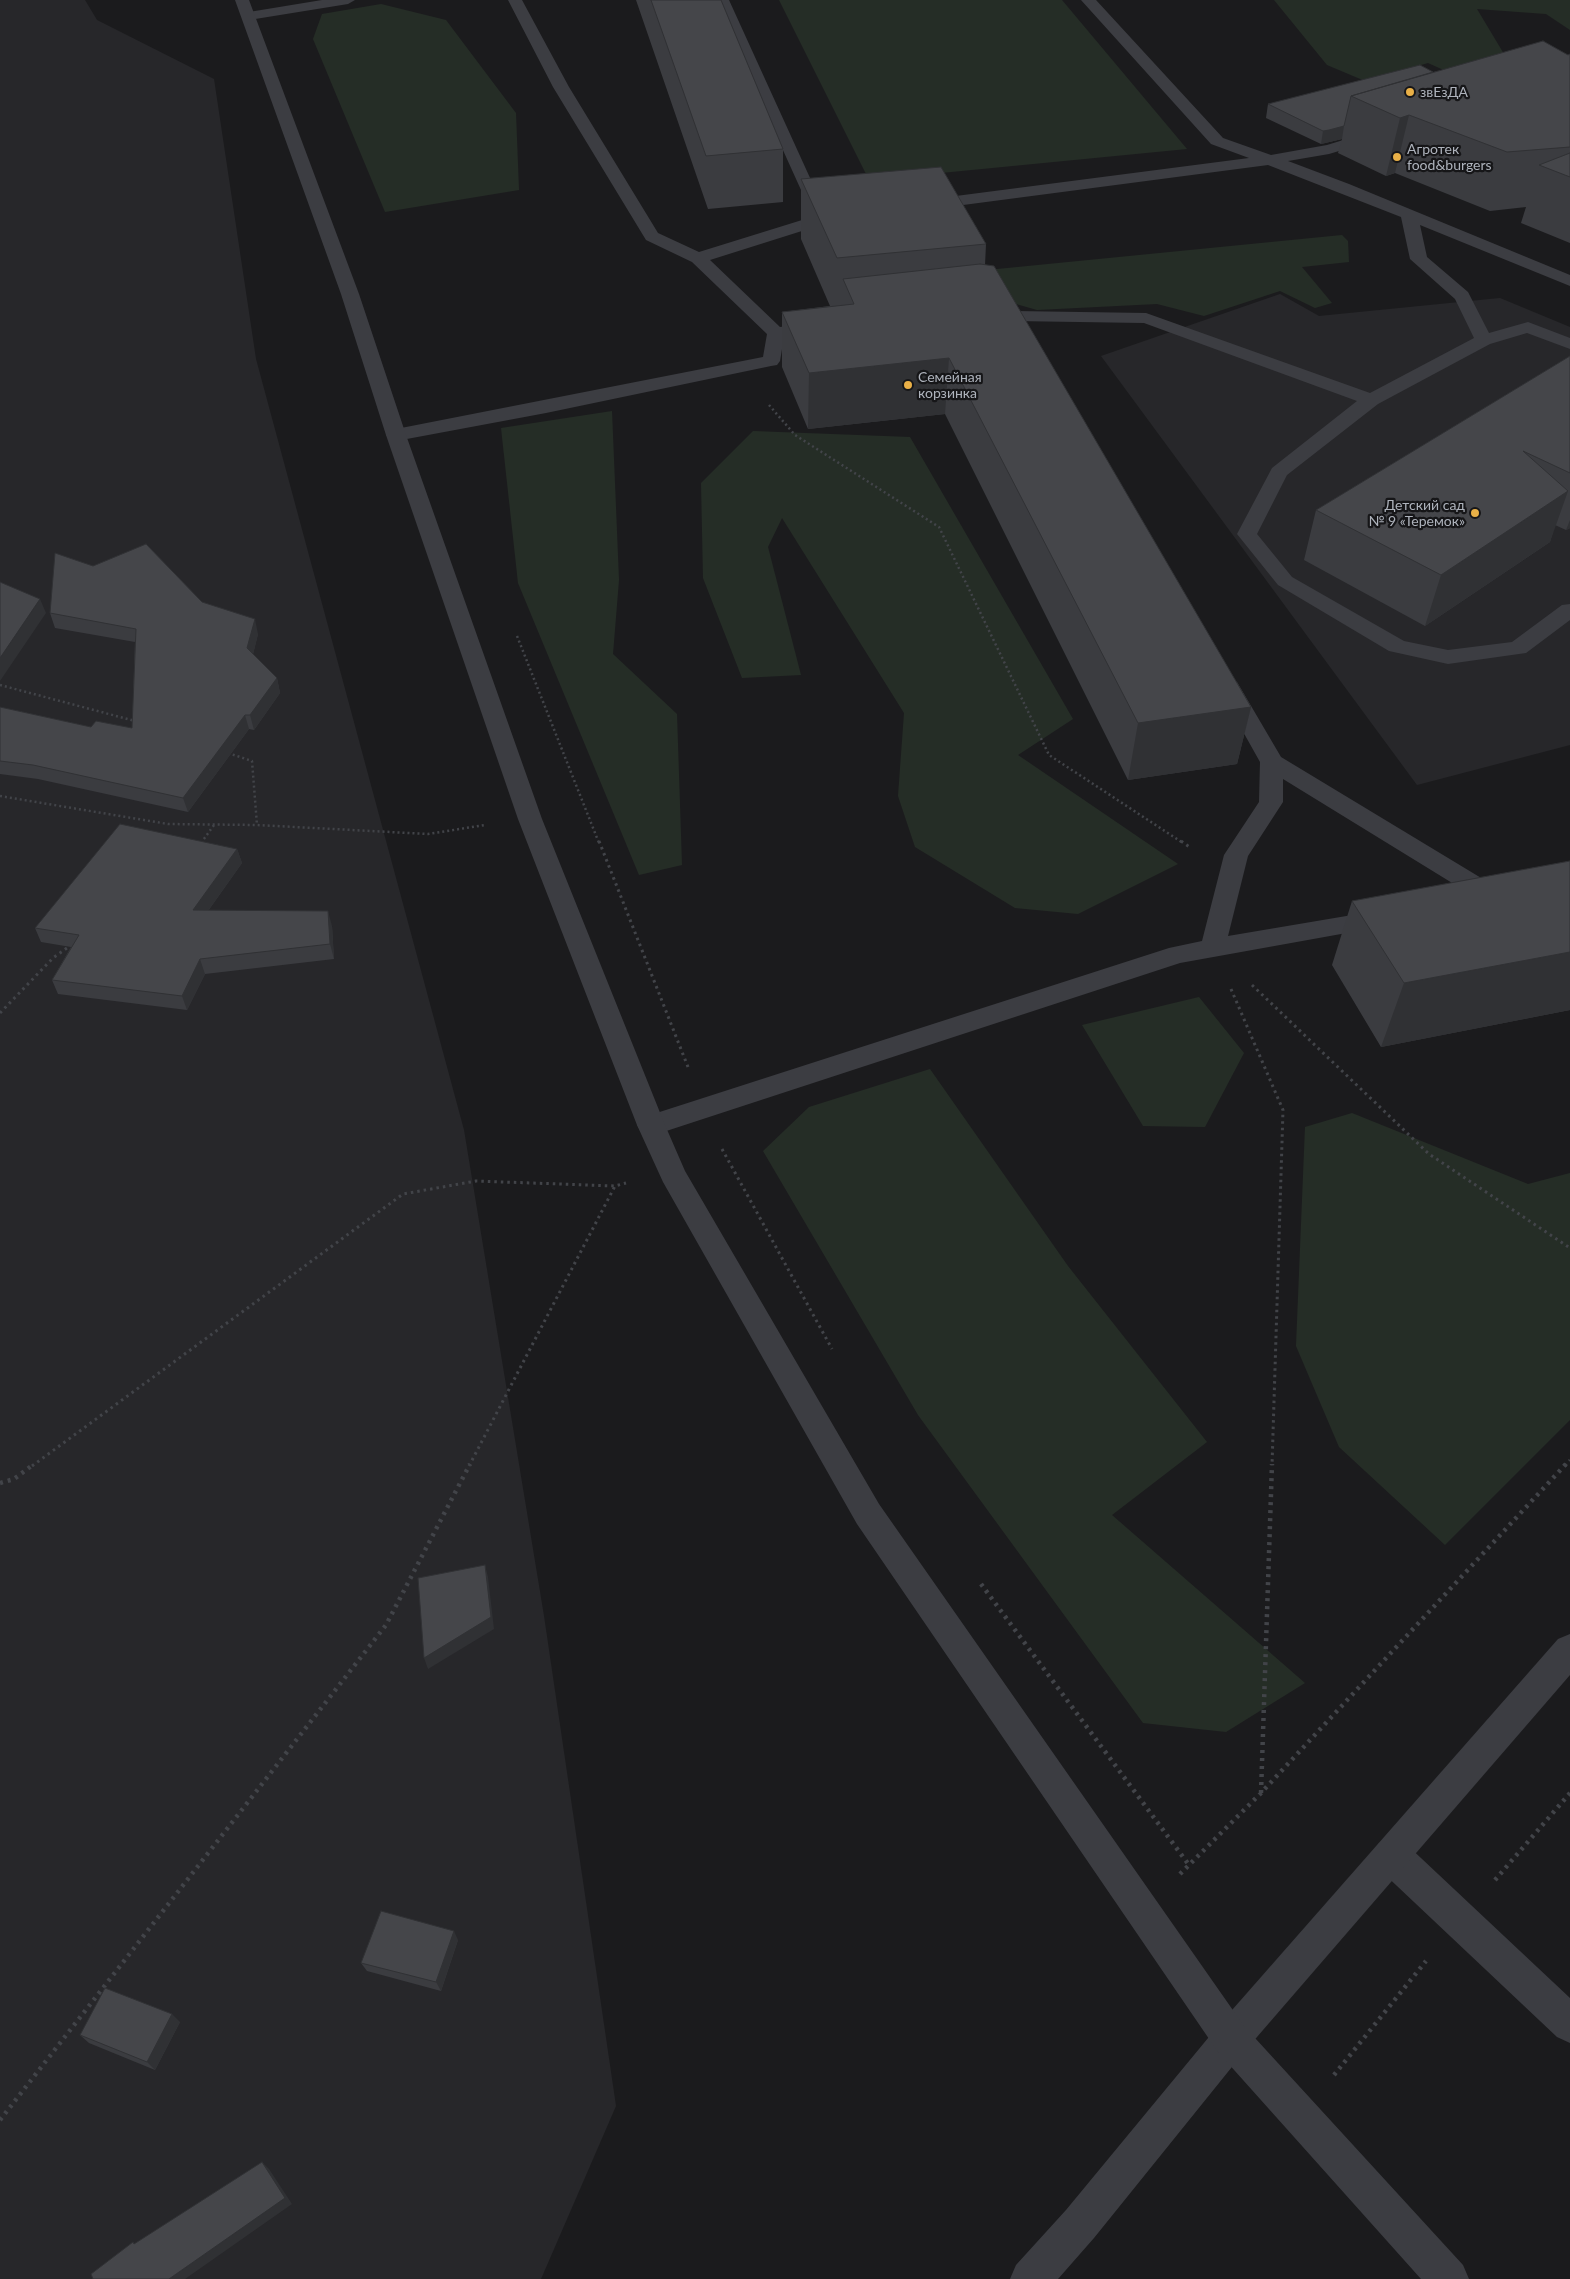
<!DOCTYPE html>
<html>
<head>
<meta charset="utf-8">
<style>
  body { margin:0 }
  canvas { display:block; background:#1b1b1d }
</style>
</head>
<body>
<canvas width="1570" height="2279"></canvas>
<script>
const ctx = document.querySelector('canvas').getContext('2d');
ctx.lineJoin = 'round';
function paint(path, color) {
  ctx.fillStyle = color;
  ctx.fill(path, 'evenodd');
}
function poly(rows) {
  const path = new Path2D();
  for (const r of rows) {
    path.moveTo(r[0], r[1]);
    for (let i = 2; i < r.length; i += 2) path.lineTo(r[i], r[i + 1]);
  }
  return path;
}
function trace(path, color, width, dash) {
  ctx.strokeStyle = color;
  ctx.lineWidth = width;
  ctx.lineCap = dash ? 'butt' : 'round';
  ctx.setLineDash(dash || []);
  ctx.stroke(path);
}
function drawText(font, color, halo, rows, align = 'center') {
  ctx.font = font + ' Lato,sans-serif';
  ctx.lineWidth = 4.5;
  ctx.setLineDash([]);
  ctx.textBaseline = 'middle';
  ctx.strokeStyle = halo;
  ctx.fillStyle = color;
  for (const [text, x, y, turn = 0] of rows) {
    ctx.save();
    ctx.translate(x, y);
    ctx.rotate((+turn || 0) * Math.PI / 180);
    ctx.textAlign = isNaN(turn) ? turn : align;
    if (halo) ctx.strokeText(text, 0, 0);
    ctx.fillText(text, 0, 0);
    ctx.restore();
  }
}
paint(poly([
  [0,0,85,0,97,20,214,79,256,359,464,1130,544,1616,616,2106,541,2279,0,2279],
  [1280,294,1319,316,1500,298,1570,327,1570,745,1417,785,1101,356]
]), '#27272a');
paint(poly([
  [779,0,1062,0,1187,149,869,180],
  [1274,0,1570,0,1570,30,1546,14,1477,9,1504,54,1457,76,1428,63,1365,81,1327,65],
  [381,4,446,20,516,113,519,190,385,212,313,39,322,14],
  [1342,235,1348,241,1349,262,1302,267,1332,303,1315,308,1280,291,1204,316,1157,304,1037,310,988,296,906,278],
  [612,411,619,580,613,654,677,714,682,865,639,875,518,583,501,428],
  [753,431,910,437,1073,719,1018,755,1178,864,1078,914,1015,908,915,847,898,796,904,713,782,518,768,547,801,675,742,678,703,578,701,483],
  [1199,997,1244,1053,1205,1127,1143,1126,1082,1025],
  [930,1069,1068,1266,1207,1442,1112,1515,1305,1683,1226,1732,1143,1723,918,1415,763,1151,809,1107],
  [1352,1113,1528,1184,1570,1173,1570,1420,1445,1545,1339,1447,1296,1346,1305,1127]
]), '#252d26');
trace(poly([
  [769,405,795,435,939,527,1049,755,1183,843],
  [517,636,599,843],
  [0,685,135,721],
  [228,753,252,761,257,825],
  [0,796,168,824,257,825,428,834,485,825],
  [201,843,214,825]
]), '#424449', 2.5, [2, 3]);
trace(poly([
  [599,841,688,1067],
  [1181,841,1191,848],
  [200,844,202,841],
  [1252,985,1429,1154,1570,1248],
  [1231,989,1283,1110,1272,1466],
  [0,1013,53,958,71,945],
  [722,1149,832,1349],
  [32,1466,403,1194,476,1181,615,1186,626,1183],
  [469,1466,615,1186],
  [1565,1466,1570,1460]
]), '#424449', 3, [2.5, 4]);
trace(poly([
  [0,1483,14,1479,34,1464],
  [981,1584,1189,1865],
  [1261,1793,1272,1464],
  [1180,1874,1261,1793,1566,1464],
  [1495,1880,1570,1793],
  [1334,2075,1426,1961],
  [0,2120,386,1625,470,1464]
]), '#424449', 4.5, [3, 5]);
paint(poly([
  [322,0,355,0,348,4,249,20,242,16,249,12,322,0],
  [508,0,522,0,569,87,658,233,699,252,815,216,811,212,715,0,729,0,826,213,838,212,844,213,846,217,844,221,824,224,710,260,780,327,819,323,825,324,828,328,825,332,784,337,780,361,777,365,771,366,546,413,396,441,389,439,386,435,389,431,396,429,763,357,767,334,692,262,646,240,553,87,508,0],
  [1081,0,1096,0,1223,138,1271,155,1327,145,1376,130,1382,132,1384,135,1382,138,1329,154,1288,161,1349,184,1570,275,1570,286,1420,225,1427,257,1468,292,1489,333,1528,322,1570,338,1570,349,1527,333,1490,344,1378,404,1287,475,1257,534,1292,577,1404,641,1448,650,1512,642,1562,605,1570,604,1570,620,1526,653,1448,664,1389,651,1278,585,1237,534,1272,468,1357,401,1144,323,1014,321,987,318,981,317,978,313,981,309,987,308,1014,311,1146,313,1370,393,1474,338,1455,299,1410,259,1401,217,1268,165,925,210,919,208,917,205,919,202,925,200,1249,158,1211,144,1081,0],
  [1229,680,1237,682,1281,757,1506,893,1509,899,1506,905,1497,908,1488,905,1283,779,1283,802,1248,856,1228,936,1382,910,1391,913,1394,919,1391,925,1180,963,651,1136,641,1132,637,1125,641,1118,1169,948,1202,941,1224,855,1259,802,1260,762,1218,687,1221,682,1229,680],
  [1392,1838,1405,1843,1570,1998,1570,2043,1557,2037,1379,1869,1374,1856,1379,1843,1392,1838],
  [1231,2020,1244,2026,1250,2039,1244,2052,1094,2238,1058,2279,1010,2279,1016,2265,1066,2210,1218,2026,1231,2020]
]), '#3c3d42');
paint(poly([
  [1570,1634,1570,1675,1244,2052,1231,2058,1218,2052,1212,2039,1218,2026,1558,1639,1570,1634]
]), '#3c3d42');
paint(poly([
  [235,0,249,0,359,294,406,435,542,819,665,1125,685,1171,879,1504,1244,2026,1463,2265,1469,2279,1421,2279,1218,2052,857,1524,663,1182,637,1125,518,819,386,435,341,294,235,0]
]), '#3c3d42');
paint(poly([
  [636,0,721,0,783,149,783,202,708,209],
  [1570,54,1570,243,1521,223,1526,207,1490,211,1395,173,1386,176,1338,153,1342,139,1321,144,1266,118,1268,104,1433,72,1568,55],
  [801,179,986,244,985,265,1251,707,1237,764,1128,780,945,414,808,429,782,367,782,312,830,306,801,239],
  [1570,356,1570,528,1566,530,1555,525,1550,542,1425,626,1304,560,1316,510],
  [202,602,258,634,253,654,277,678,280,693,254,730,249,729,188,812,38,779,0,774,0,707,91,727,132,728,135,642,55,628,50,613],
  [237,849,242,863,208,911,332,926,334,959,205,974,187,1010,58,994,52,980,71,947,41,942,35,928],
  [1570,861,1570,1010,1381,1047,1332,965,1352,901],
  [458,1940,441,1991,367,1971,361,1963],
  [180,2022,155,2070,89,2043,80,2035]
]), '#3b3c40');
paint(poly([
  [1409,115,1395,173,1386,176,1400,118],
  [1344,126,1342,139,1321,144,1323,131],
  [949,358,945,414,808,429,809,373],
  [1568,491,1550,542,1425,626,1441,575],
  [1570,520,1570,528,1566,530],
  [40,599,46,613,0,681,0,658],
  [255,619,258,634,251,663,247,648],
  [277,678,280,693,254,730,250,715],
  [1251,707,1237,764,1128,780,1138,723],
  [245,715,249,729,188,812,183,798],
  [237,849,242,863,198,925,193,910],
  [328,911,332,926,334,959,330,944],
  [1570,952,1570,1010,1381,1047,1404,983],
  [200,959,205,974,187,1010,182,996],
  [485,1565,488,1577,494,1629,428,1669,424,1658],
  [454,1931,458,1940,441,1991,436,1982],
  [172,2014,180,2022,155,2070,147,2062],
  [262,2162,269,2169,292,2204,185,2279,169,2279]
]), '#303134');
const building = poly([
  [651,0,721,0,783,149,706,156,651,0],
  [1543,41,1568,55,1570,54,1570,147,1507,152,1409,115,1400,118,1351,96,1543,41],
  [1420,65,1433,72,1351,96,1344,126,1329,130,1323,131,1268,104,1420,65],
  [1570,153,1570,177,1539,165,1570,153],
  [941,167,986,244,837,258,801,179,941,167],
  [980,264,994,266,1251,707,1138,723,949,358,809,373,782,312,854,304,843,279,980,264],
  [1570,356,1570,473,1523,451,1568,491,1441,575,1316,510,1570,356],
  [146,544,202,602,255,619,247,648,277,678,250,715,245,715,183,798,33,765,0,761,0,707,91,727,96,721,132,728,136,629,50,613,55,553,93,566,146,544],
  [0,582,40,599,0,658,0,582],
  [120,824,237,849,193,910,328,911,330,944,200,959,182,996,52,980,79,935,35,928,120,824],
  [1570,861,1570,952,1404,983,1352,901,1570,861],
  [485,1565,491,1617,424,1658,418,1578,485,1565],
  [381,1911,454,1931,436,1982,361,1963,381,1911],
  [105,1988,172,2014,147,2062,80,2035,105,1988],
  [262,2162,285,2198,169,2279,93,2279,91,2274,133,2242,134,2244,262,2162]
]);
paint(building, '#45464a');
trace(building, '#303134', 1);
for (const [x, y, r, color] of [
  [1410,92,5,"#e9b047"],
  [1397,157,5,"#e9b047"],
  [908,385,5,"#e9b047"],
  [1475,513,5,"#e9b047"]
]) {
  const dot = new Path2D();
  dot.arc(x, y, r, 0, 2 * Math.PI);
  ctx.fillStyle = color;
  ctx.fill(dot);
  trace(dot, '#161618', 2);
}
drawText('14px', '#aeb3bc', '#161618', [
  ["звЕзДА",1420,92],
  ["Агротек",1407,149],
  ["food&burgers",1407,165],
  ["Семейная",918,377],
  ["корзинка",918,393],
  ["Детский сад",1465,505,"right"],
  ["№ 9 «Теремок»",1465,521,"right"]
], 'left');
</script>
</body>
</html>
